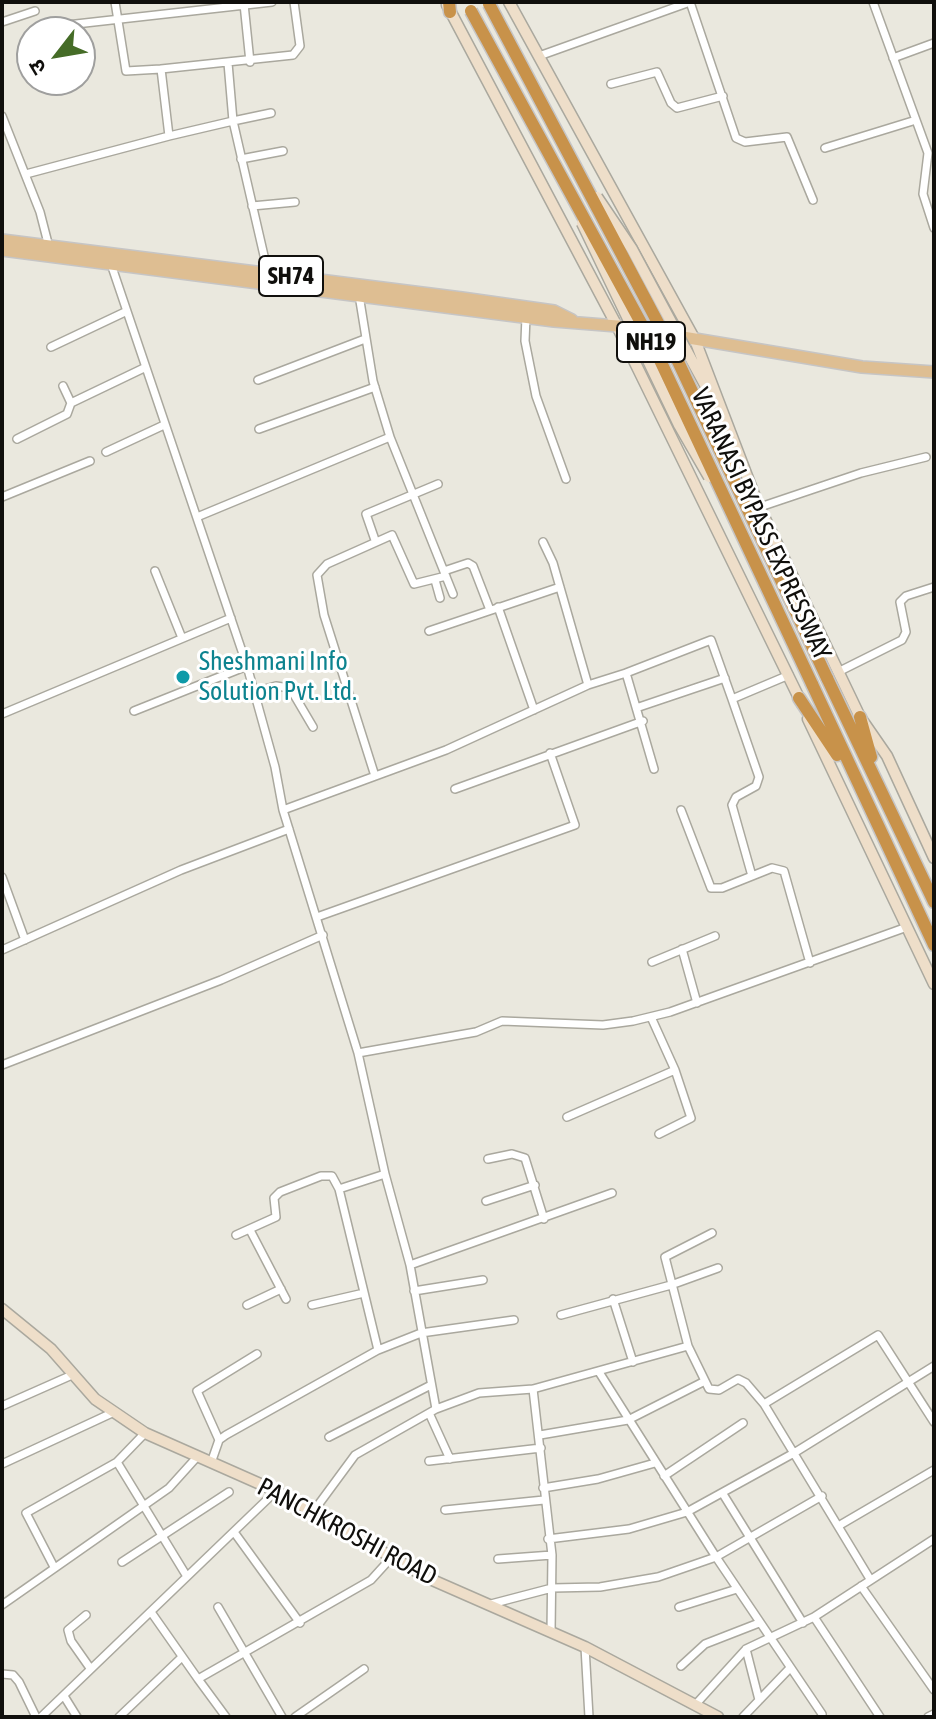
<!DOCTYPE html>
<html>
<head>
<meta charset="utf-8">
<style>
  body { margin:0 }
  #map { position:relative; width:936px; height:1719px; overflow:hidden; background:#eae8de; font-family:"Asap Condensed","Noto Sans Devanagari",sans-serif }
  canvas { display:block }
  .frame { position:absolute; inset:0; border:4px solid #100f0c; pointer-events:none }
  .north { position:absolute; left:16px; top:16px; width:80px; height:80px; box-sizing:border-box; background:#fff; border:2px solid #9f9f9e; border-radius:50%; rotate:239deg; font-size:22px; font-weight:700; line-height:32px; text-align:center; color:#100f0c }
  .north::after { content:''; display:block; margin:auto; width:28px; height:36px; background:#456c27; clip-path:polygon(50% 0,100% 100%,50% 72%,0 100%) }
</style>
</head>
<body>
<div id="map">
<canvas width="936" height="1719"></canvas>
<div class="frame"></div>
<div class="north">उ</div>
</div>
<script>
const ctx = document.querySelector('canvas').getContext('2d');
ctx.lineJoin = 'round';
function poly(rows) {
  const path = new Path2D();
  for (const r of rows) {
    path.moveTo(r[0], r[1]);
    for (let i = 2; i < r.length; i += 2) path.lineTo(r[i], r[i + 1]);
  }
  return path;
}
function trace(path, color, width, dash) {
  ctx.strokeStyle = color;
  ctx.lineWidth = width;
  ctx.lineCap = dash ? 'butt' : 'round';
  ctx.setLineDash(dash || []);
  ctx.stroke(path);
}
function drawText(font, color, halo, rows, align = 'center') {
  ctx.font = font + ' "Asap Condensed",sans-serif';
  ctx.lineWidth = 6;
  ctx.setLineDash([]);
  ctx.textBaseline = 'middle';
  ctx.strokeStyle = halo;
  ctx.fillStyle = color;
  for (const [text, x, y, turn = 0] of rows) {
    ctx.save();
    ctx.translate(x, y);
    ctx.rotate((+turn || 0) * Math.PI / 180);
    ctx.textAlign = isNaN(turn) ? turn : align;
    if (halo) ctx.strokeText(text, 0, 0);
    ctx.fillText(text, 0, 0);
    ctx.restore();
  }
}
const street = poly([
  [115,2,126,71,161,69,169,136,233,121,268,273],
  [690,2,736,138,745,142,787,137,813,200],
  [873,2,928,153,923,194,934,228],
  [244,4,250,62],
  [2,22,35,11],
  [67,25,272,2],
  [539,56,690,2],
  [893,58,934,43],
  [228,63,233,121,271,113],
  [161,69,293,55,300,46,294,2],
  [611,84,657,72,671,103,677,108,723,96],
  [2,116,40,212,49,247],
  [825,148,916,120],
  [241,159,283,151],
  [26,174,169,136],
  [252,206,295,202],
  [111,264,247,666,275,767,283,810,358,1053,385,1174,339,1189],
  [526,317,525,341,536,396,566,479],
  [51,347,125,312],
  [258,380,365,339],
  [71,403,144,368],
  [259,429,375,387],
  [390,437,453,594],
  [17,439,67,414,71,403,63,386],
  [106,452,164,425],
  [2,497,90,461],
  [760,507,861,473,926,457],
  [197,517,390,437,373,381,359,295],
  [375,540,366,514,438,484],
  [543,542,553,563,588,685,626,673],
  [155,571,182,638],
  [444,571,468,563,473,566,490,610],
  [435,580,440,598],
  [498,607,534,710],
  [429,631,560,587],
  [838,672,902,640,906,632,900,602,906,596,934,587],
  [254,692,276,686,290,688,313,727],
  [732,699,759,777,756,786,736,797,732,805,752,876],
  [639,707,725,678],
  [134,711,247,666],
  [2,714,231,618],
  [654,769,626,673,711,640,732,699,789,675],
  [375,776,324,615,317,575,327,564,392,535,414,584,446,576],
  [455,789,643,721],
  [283,810,446,750,588,685],
  [681,810,711,888,722,888,772,868,784,871,810,963],
  [2,877,25,940],
  [317,917,575,825,550,753],
  [682,949,697,1003],
  [2,950,181,870,289,829],
  [652,962,715,936],
  [651,1017,675,1070,691,1118,659,1134],
  [358,1053,476,1032,502,1021,603,1025,633,1021,670,1012,907,927],
  [2,1065,221,980,323,935],
  [567,1117,675,1070],
  [488,1159,512,1154,525,1158,544,1219],
  [385,1174,410,1265],
  [486,1201,535,1185],
  [250,1230,286,1299],
  [236,1235,276,1217,274,1198,280,1192,321,1176,332,1176,339,1189,378,1350],
  [414,1291,483,1280],
  [613,1299,633,1362],
  [247,1305,281,1289],
  [312,1305,364,1293],
  [561,1315,671,1285,718,1268],
  [688,1346,665,1257,712,1233],
  [599,1372,716,1557,822,1714],
  [764,1404,878,1335,934,1422],
  [2,1406,72,1375],
  [436,1409,479,1393,533,1389,688,1346,709,1389,719,1390,738,1379,746,1383,764,1404,870,1579],
  [429,1413,450,1459],
  [540,1435,628,1420,705,1381],
  [329,1437,431,1385],
  [219,1440,197,1391,257,1354],
  [429,1461,541,1448],
  [117,1462,186,1575],
  [211,1463,219,1440,226,1435,378,1350,421,1333,514,1320],
  [2,1464,112,1413],
  [664,1476,743,1423],
  [543,1488,598,1479,655,1463],
  [723,1494,803,1623],
  [445,1510,544,1500],
  [313,1512,355,1455,436,1409,410,1265,612,1193],
  [840,1525,934,1470],
  [234,1532,300,1623],
  [548,1539,629,1529,687,1512,794,1453,934,1366],
  [498,1559,552,1555,533,1389],
  [122,1562,229,1492],
  [54,1567,26,1513,117,1462,145,1433],
  [861,1586,934,1690],
  [491,1604,552,1588,600,1587,658,1577,716,1557,822,1496],
  [2,1605,169,1488,197,1457],
  [218,1607,282,1717],
  [679,1607,737,1589],
  [151,1612,198,1679],
  [86,1615,68,1630,71,1641,90,1668],
  [814,1617,880,1717],
  [551,1632,552,1555],
  [585,1647,589,1717],
  [746,1649,759,1700],
  [681,1666,705,1644,759,1623],
  [2,1674,13,1675,19,1682,36,1717],
  [64,1696,77,1717],
  [696,1704,746,1649,814,1617,934,1539],
  [41,1717,276,1491],
  [119,1717,182,1657],
  [226,1717,198,1679,371,1580,391,1558],
  [295,1717,364,1669],
  [743,1717,790,1668],
  [928,1717,934,1714]
]);
const secondary = poly([
  [509,2,695,340,757,502,860,717,887,756,934,858],
  [447,5,617,326,802,704],
  [685,348,709,392],
  [808,719,934,984],
  [2,1309,51,1349,95,1399,145,1433,276,1491,430,1579,585,1647,718,1717]
]);
const primary = poly([
  [2,240,462,298,554,311,572,320],
  [2,250,554,321,617,326,862,367,934,372]
]);
const highway = poly([
  [449,2,450,12],
  [827,678,934,902],
  [812,684,934,945],
  [799,698,837,755],
  [860,717,871,757]
]);
trace(street, '#aaa89e', 10);
trace(secondary, '#aaa89e', 13);
trace(primary, '#c6c5c5', 14);
trace(highway, '#c6c5c5', 15);
trace(street, '#fff', 7);
trace(secondary, '#eedec9', 10);
trace(primary, '#debe92', 11);
trace(highway, '#c8924a', 12);
const secondaryBridge = poly([
  [597,197,632,249,685,348],
  [582,223,679,425,709,477]
]);
const highwayBridge = poly([
  [489,4,674,353,827,678],
  [471,11,652,343,812,684]
]);
trace(secondaryBridge, '#aaa89e', 13, []);
trace(highwayBridge, '#c6c5c5', 15, []);
trace(secondaryBridge, '#eedec9', 10);
trace(highwayBridge, '#c8924a', 12);
for (const [x, y, r, color] of [
  [183,677,8,"#0f9aa8"]
]) {
  const dot = new Path2D();
  dot.arc(x, y, r, 0, 2 * Math.PI);
  ctx.fillStyle = color;
  ctx.fill(dot);
  trace(dot, '#fff', 3);
}
for (const [x, y, w] of [
  [291,276,64],
  [651,342,68]
]) {
  const box = new Path2D();
  box.roundRect(x - w / 2, y - 20, w, 40, 6);
  ctx.fillStyle = '#fff';
  ctx.fill(box);
  trace(box, '#100f0c', 2);
}
drawText('bold 24px', '#100f0c', null, [
  ["SH74",291,276],
  ["NH19",651,342]
]);
drawText('26px', '#100f0c', '#fff', [
  ["VARANASI BYPASS EXPRESSWAY",761,524,65],
  ["PANCHKROSHI ROAD",347,1532,28]
]);
drawText('26px', '#0d838f', '#fff', [
  ["Sheshmani Info",199,662],
  ["Solution Pvt. Ltd.",199,692]
], 'left');
</script>
</body>
</html>
